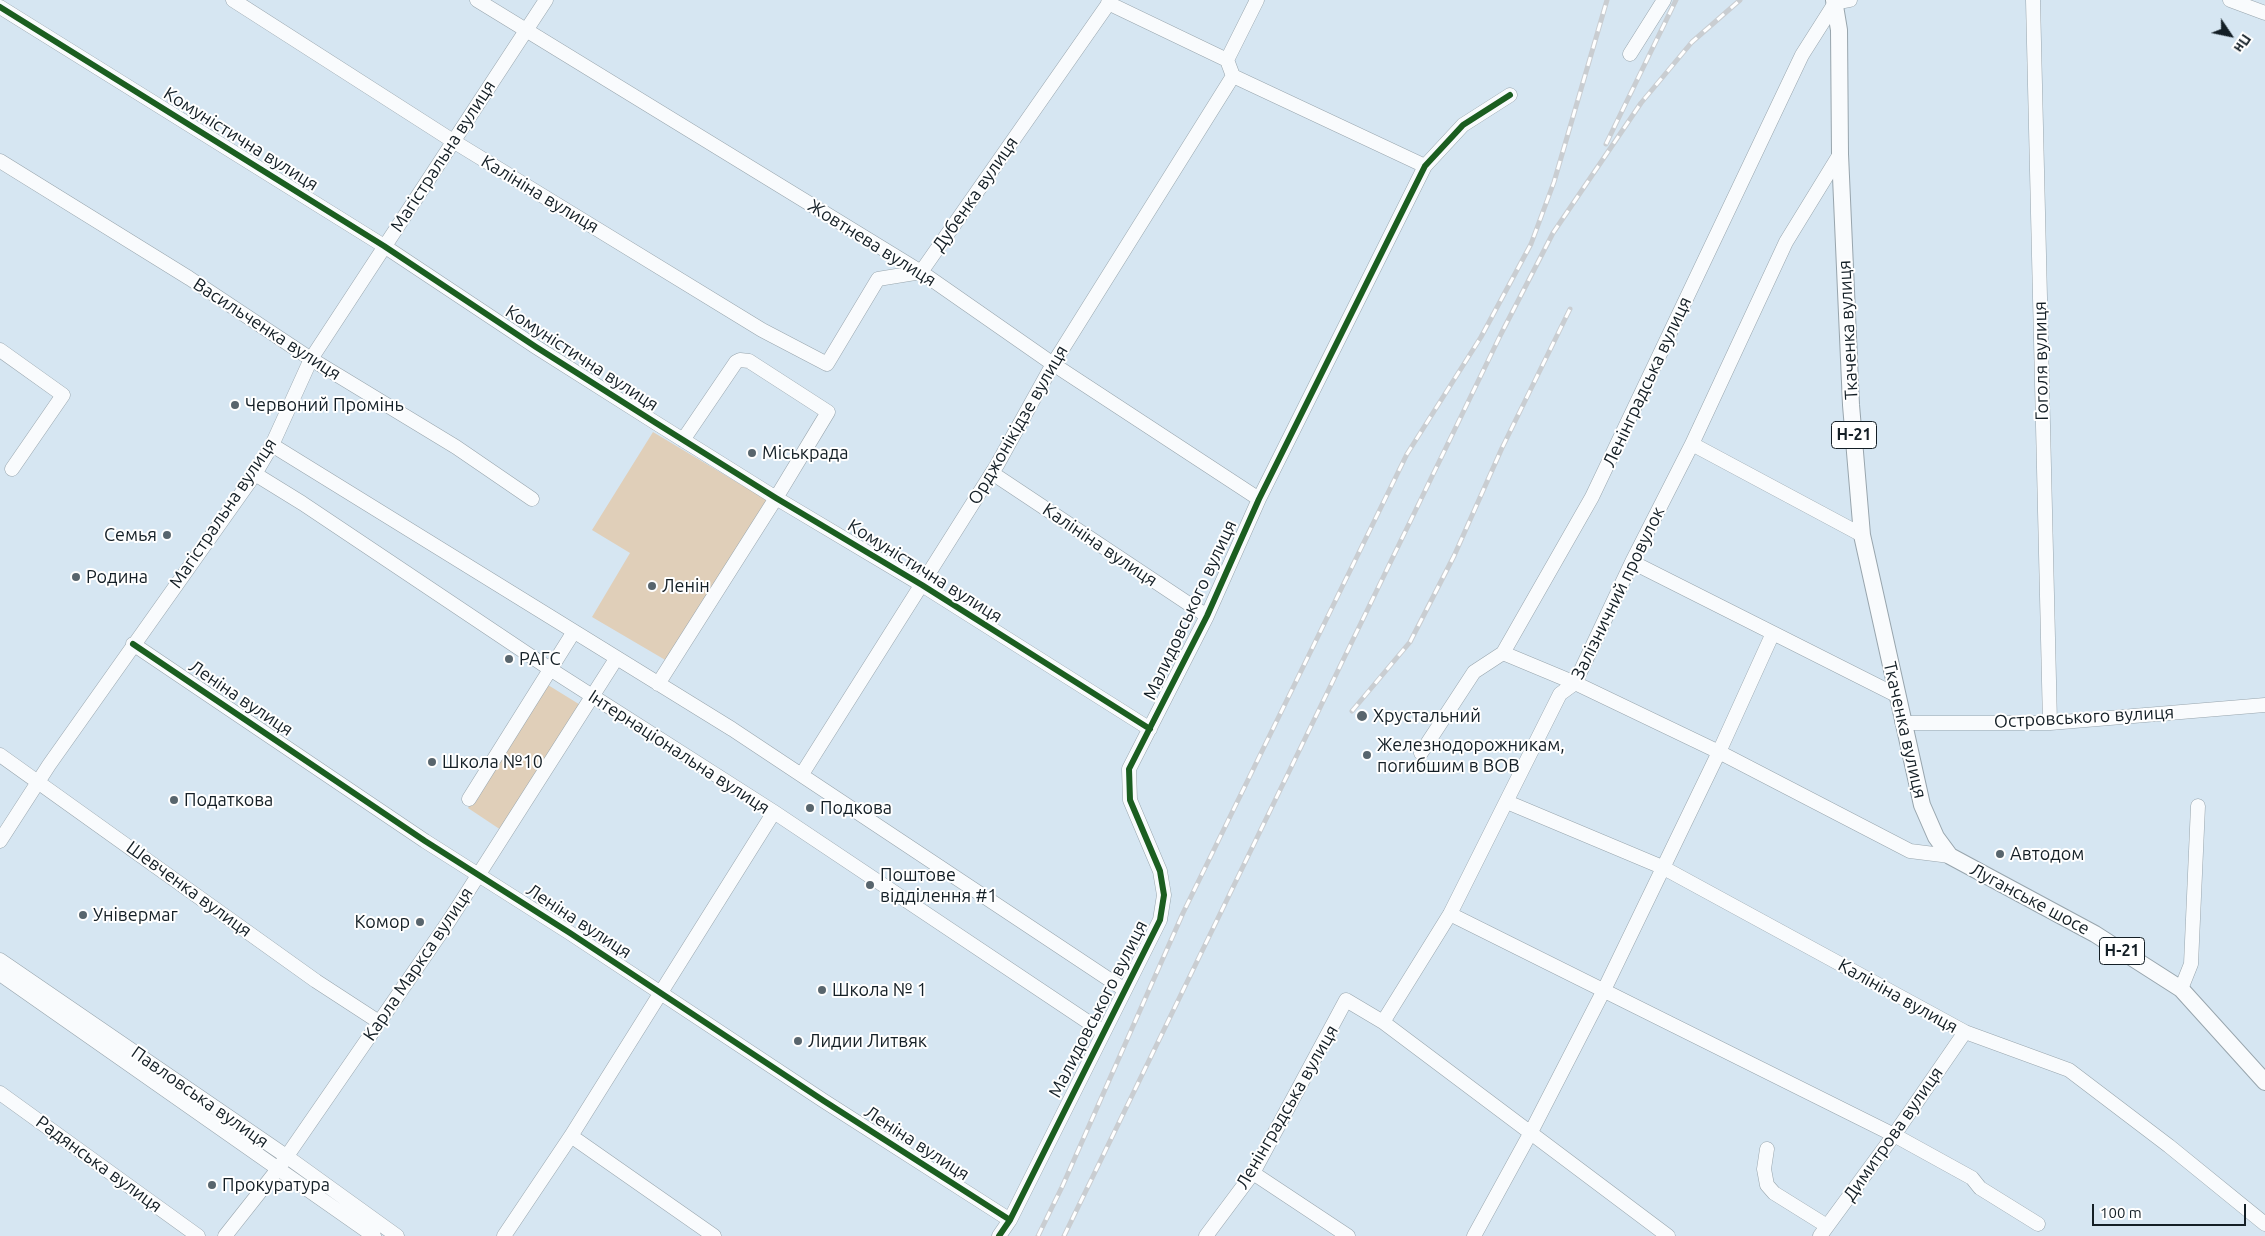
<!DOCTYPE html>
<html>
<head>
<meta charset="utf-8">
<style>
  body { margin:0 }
  #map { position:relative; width:2265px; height:1236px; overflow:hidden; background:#d6e6f2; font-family:Ubuntu,sans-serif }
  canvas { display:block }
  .north { position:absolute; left:2205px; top:10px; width:50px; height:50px; -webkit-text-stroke:4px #fff; paint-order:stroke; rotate:124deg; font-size:14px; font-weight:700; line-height:20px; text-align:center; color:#141f26 }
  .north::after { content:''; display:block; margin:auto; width:18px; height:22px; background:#141f26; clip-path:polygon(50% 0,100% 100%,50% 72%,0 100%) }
  .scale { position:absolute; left:2092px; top:1204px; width:154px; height:22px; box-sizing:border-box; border:2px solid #141f26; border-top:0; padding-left:6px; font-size:15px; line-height:18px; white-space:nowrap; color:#141f26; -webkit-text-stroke:4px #fff; paint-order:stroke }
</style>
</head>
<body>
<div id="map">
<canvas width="2265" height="1236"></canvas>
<div class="north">Пн</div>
<div class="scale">100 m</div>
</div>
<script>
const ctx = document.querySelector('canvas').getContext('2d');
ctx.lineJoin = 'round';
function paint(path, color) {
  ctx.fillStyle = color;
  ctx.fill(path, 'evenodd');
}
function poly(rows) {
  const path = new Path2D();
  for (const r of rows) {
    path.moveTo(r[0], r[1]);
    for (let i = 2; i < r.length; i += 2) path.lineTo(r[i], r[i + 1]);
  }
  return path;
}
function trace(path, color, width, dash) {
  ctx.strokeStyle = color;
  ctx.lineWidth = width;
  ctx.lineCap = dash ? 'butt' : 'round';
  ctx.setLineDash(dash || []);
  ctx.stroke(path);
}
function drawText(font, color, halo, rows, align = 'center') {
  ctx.font = font + ' Ubuntu,sans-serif';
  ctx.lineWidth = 4;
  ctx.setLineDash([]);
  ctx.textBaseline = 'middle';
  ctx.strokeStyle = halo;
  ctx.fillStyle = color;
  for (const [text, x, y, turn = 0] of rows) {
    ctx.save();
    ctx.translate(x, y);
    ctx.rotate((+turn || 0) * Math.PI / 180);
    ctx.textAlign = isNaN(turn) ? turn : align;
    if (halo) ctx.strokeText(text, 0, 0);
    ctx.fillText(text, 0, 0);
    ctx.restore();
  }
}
paint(poly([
  [653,432,770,502,667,661,592,617,630,553,592,530],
  [548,685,582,706,501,830,468,808]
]), '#e0cfb9');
const minor = poly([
  [233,0,453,141,762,330,827,364,878,279,921,272,1111,0],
  [477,0,921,272,1053,364,1259,499],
  [2033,0,2050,723],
  [2230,0,2265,13],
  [1108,3,1227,60,1233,76,1425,166],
  [0,7,384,246,536,347,656,423,776,498,922,585,1150,729],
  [1630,54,1664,0],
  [1227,60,1257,0],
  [0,161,189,278,311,359,456,447,532,499],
  [0,350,63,395,12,469],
  [1692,444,1862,535],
  [272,445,732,729,1125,990],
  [992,473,1207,616],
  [255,474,302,503,550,669,774,812,1103,1032],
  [1632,562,1896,695],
  [133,644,425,841,570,933,824,1101,1010,1220],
  [1503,653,1575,683,1719,752,1910,851,1950,856],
  [658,684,776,498,828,412,749,361,740,360,736,362,683,440],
  [1902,723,2050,723,2265,705],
  [1421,753,1474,672,1503,653,1592,497,1802,55,1835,3,1850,0],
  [0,755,316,981,379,1022],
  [802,774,997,465,1053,364,1233,76],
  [469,799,573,633],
  [1507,802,1662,867,1965,1032,2069,1070,2169,1146,2265,1224],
  [0,841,49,765,255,474,272,445,311,359,546,0],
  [1450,914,1894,1135,1972,1178,1980,1188,2038,1224],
  [0,960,286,1156,397,1236],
  [0,974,374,1236],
  [2181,989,2191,964,2198,806],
  [1383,1022,1450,914,1560,694,1575,683,1632,562,1692,444,1786,242,1840,154],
  [0,1093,198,1236],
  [571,1136,714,1236],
  [1767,1149,1764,1169,1767,1185,1774,1193,1827,1226],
  [1253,1173,1348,1236],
  [225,1236,278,1169,449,921,616,659],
  [504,1236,571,1136,774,812],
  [999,1236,1010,1220,1160,920,1164,895,1160,871,1130,800,1129,769,1207,616,1259,499,1425,166,1463,125,1510,95],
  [1206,1236,1253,1173,1346,1000,1383,1022,1668,1236],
  [1474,1236,1531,1132,1604,990,1719,752,1773,633],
  [1820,1236,1894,1135,1965,1032]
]);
const major = poly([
  [1834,0,1839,30,1840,154,1851,405,1862,535,1922,805,1936,837,1950,856,2095,934,2181,989,2265,1082]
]);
trace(minor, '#98a5ad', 15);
trace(major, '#98a5ad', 18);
trace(minor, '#f9fbfd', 14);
trace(major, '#f9fbfd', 16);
const rail = poly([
  [1606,144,1676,0],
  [1352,711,1410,642,1454,556,1502,448,1570,309],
  [1038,1236,1062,1187,1183,913,1407,454,1481,337,1531,244,1554,182,1607,0],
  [1064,1236,1501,334,1553,233,1641,103,1692,42,1740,0]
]);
trace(rail, '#c9cdd1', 5);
trace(rail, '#fff', 3, [9]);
trace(poly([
  [0,7,384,246,536,347,656,423,776,498,922,585,1150,729],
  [133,644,425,841,570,933,824,1101,1010,1220],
  [999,1236,1010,1220,1160,920,1164,895,1160,871,1130,800,1129,769,1207,616,1259,499,1425,166,1463,125,1510,95]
]), '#1b5e20', 6);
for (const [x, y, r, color] of [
  [235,405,5,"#58656d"],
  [752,453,5,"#58656d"],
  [167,535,5,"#58656d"],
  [76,577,5,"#58656d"],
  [652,586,5,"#58656d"],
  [509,659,5,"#58656d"],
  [1362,716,6,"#58656d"],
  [1367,755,5,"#58656d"],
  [432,762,5,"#58656d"],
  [174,800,5,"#58656d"],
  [810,808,5,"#58656d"],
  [2000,854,5,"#58656d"],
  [870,885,5,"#58656d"],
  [83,915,5,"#58656d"],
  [420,922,5,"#58656d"],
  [822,990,5,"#58656d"],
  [798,1041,5,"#58656d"],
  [212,1185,5,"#58656d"]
]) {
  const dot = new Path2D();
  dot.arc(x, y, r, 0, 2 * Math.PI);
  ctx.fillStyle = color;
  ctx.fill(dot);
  trace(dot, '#fff', 2);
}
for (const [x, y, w] of [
  [1854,435,45],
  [2122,951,45]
]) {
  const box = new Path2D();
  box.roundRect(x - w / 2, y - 13.5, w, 27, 4);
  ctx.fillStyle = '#fff';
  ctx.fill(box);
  trace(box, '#141f26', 1);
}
drawText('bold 16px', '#141f26', null, [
  ["Н-21",1854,435],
  ["Н-21",2122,951]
]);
drawText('18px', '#141f26', '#fff', [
  ["Комуністична вулиця",241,139,32],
  ["Магістральна вулиця",443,156,-57],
  ["Калініна вулиця",540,194,31],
  ["Дубенка вулиця",975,194,-55],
  ["Жовтнева вулиця",872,243,32],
  ["Васильченка вулиця",267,329,33],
  ["Ткаченка вулиця",1848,330,-93],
  ["Комуністична вулиця",582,358,33],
  ["Гоголя вулиця",2041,361,-91],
  ["Ленінградська вулиця",1647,382,-65],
  ["Орджонікідзе вулиця",1018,425,-60],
  ["Магістральна вулиця",223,513,-56],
  ["Калініна вулиця",1100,545,34],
  ["Комуністична вулиця",925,571,32],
  ["Залізничний провулок",1618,593,-64],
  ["Малидовського вулиця",1190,610,-65],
  ["Леніна вулиця",241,698,34],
  ["Островського вулиця",2084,717,-3],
  ["Ткаченка вулиця",1905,730,77],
  ["Інтернаціональна вулиця",679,752,33],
  ["Шевченка вулиця",189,889,36],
  ["Луганське шосе",2030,899,28],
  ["Леніна вулиця",579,921,33],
  ["Карла Маркса вулиця",418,964,-56],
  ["Калініна вулиця",1898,996,29],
  ["Малидовського вулиця",1098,1009,-63],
  ["Павловська вулиця",200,1097,35],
  ["Ленінградська вулиця",1287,1107,-60],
  ["Димитрова вулиця",1893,1134,-55],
  ["Леніна вулиця",917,1143,33],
  ["Радянська вулиця",99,1164,36]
]);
drawText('18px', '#141f26', '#fff', [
  ["Червоний Промінь",245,405],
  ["Міськрада",762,453],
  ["Семья",157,535,"right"],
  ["Родина",86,577],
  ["Ленін",662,586],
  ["РАГС",519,659],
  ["Хрустальний",1373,716],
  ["Железнодорожникам,",1377,745],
  ["погибшим в ВОВ",1377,766],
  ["Школа №10",442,762],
  ["Податкова",184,800],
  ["Подкова",820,808],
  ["Автодом",2010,854],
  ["Поштове",880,875],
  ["відділення #1",880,896],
  ["Універмаг",93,915],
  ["Комор",410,922,"right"],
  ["Школа № 1",832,990],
  ["Лидии Литвяк",808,1041],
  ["Прокуратура",222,1185]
], 'left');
</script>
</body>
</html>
